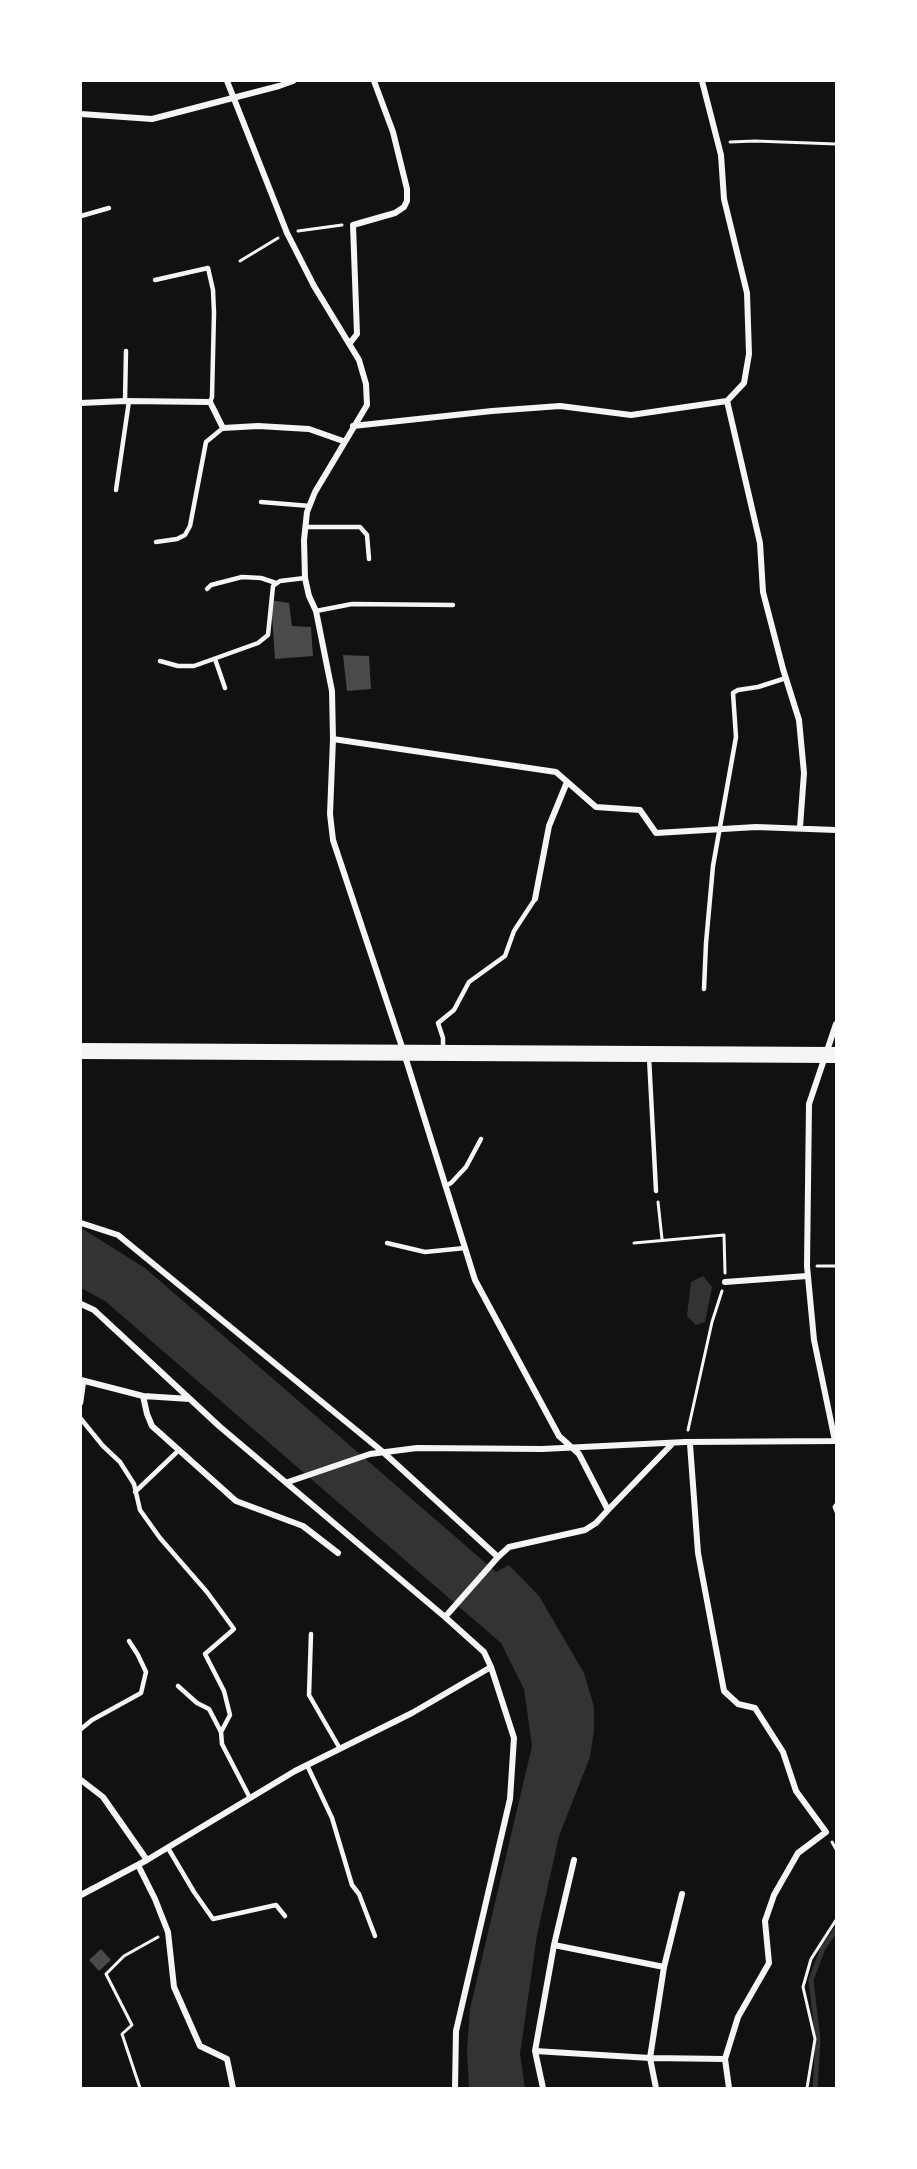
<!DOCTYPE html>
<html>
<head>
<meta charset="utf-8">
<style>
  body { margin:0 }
  #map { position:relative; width:917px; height:2169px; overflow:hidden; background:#111; font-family:"Source Serif 4",serif }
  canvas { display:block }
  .frame { position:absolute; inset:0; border:82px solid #fff; pointer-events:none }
</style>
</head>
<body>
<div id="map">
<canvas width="917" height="2169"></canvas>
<div class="frame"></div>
</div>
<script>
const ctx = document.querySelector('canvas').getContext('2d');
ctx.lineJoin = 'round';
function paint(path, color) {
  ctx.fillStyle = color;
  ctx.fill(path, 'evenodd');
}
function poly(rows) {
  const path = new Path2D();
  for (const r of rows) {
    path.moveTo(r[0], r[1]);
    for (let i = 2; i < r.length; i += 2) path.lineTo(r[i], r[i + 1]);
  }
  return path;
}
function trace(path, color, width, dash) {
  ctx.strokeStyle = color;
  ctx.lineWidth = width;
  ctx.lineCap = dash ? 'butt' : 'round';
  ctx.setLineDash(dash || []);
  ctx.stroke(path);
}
paint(poly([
  [81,1228,145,1268,496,1572,509,1565,539,1596,584,1673,594,1707,594,1731,590,1757,559,1836,537,1935,520,2054,525,2088,469,2088,467,2050,470,2009,532,1746,524,1689,501,1643,105,1301,81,1288],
  [703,1276,712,1287,705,1322,696,1325,687,1316,691,1282]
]), '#333');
trace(poly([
  [815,2088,818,2040,811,1980,823,1948,836,1930]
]), '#333', 5);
paint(poly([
  [271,600,289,603,292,626,311,627,313,656,275,659],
  [343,655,369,656,371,689,347,691],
  [101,1949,111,1960,99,1971,89,1960]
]), '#4a4a4a');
trace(poly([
  [730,142,755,141,836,144],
  [298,231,342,225],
  [240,261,278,238],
  [658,1202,662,1239],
  [634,1243,724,1235,725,1273],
  [817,1266,836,1266],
  [688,1430,712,1322,722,1291],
  [836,1504,834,1507,836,1512],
  [832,1842,836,1849],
  [140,2088,122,2034,132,2025,106,1974,124,1956,158,1937],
  [807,2088,815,2039,803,1987,811,1959,836,1920]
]), '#f5f5f5', 3);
trace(poly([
  [81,216,109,208],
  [155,280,208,268,213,290,214,313,212,397,210,402],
  [125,401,126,351],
  [116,490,129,401],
  [261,502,310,506],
  [305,527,360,527,367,535,369,559],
  [156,542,177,539,185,535,190,526,206,442,223,428],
  [207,589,211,585,242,577,261,578,276,583],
  [316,611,352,604,453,605],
  [215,659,225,688],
  [160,661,178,666,194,666,258,643,268,635,273,586,280,581,305,578],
  [704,989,706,943,713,866,736,737,733,693,738,690,758,687,786,678],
  [443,1050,443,1038,438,1023,454,1010,469,982,505,956,514,931,535,899],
  [649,1057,656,1191],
  [445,1186,451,1183,466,1167,481,1139],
  [387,1243,425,1252,465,1248],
  [81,1403,84,1381],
  [81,1419,103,1446,120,1462,134,1484,140,1510,160,1538,207,1592,234,1629,205,1654,224,1691,230,1715,221,1732,222,1744,250,1798],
  [135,1492,179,1450],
  [311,1634,309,1695,339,1747],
  [178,1686,197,1703,209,1709,221,1732],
  [81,1729,92,1720,141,1693,146,1672,138,1655,129,1641],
  [307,1765,332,1818,352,1885,359,1894,375,1936],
  [168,1848,194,1892,213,1919,276,1905,285,1916]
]), '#f5f5f5', 4.5);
trace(poly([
  [227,81,287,233,314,286,359,360,366,384,367,405,315,492,307,512,304,540,305,578,309,596,316,611,332,691,333,739,330,814,333,840,404,1053,475,1280,559,1436,579,1454,608,1510,673,1443],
  [81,114,152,119,279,86,293,81],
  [350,343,357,334,353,225,395,213,404,207,407,201,407,189,393,132,374,81],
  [727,401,760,543,763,592,783,669,799,720,804,773,800,827],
  [81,403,125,401,210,402,223,428,258,426,309,429,343,441],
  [353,426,492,411,560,406,631,415,727,401,744,383,749,354,747,293,724,199,721,155,702,81],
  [333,739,556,772,596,807,640,810,656,833,756,827,836,830],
  [535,899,549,826,567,782],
  [81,1223,118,1235,383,1452,498,1557,509,1547,585,1530,596,1523,608,1510],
  [725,1282,807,1276],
  [81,1304,94,1310,190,1399],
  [81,1380,143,1396,190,1399,219,1426,445,1617,484,1652,491,1667,412,1713,295,1771,147,1860,81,1895],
  [143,1396,147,1414,152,1426,236,1501,303,1526,338,1553],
  [835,1441,814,1340,807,1266,809,1104,836,1024],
  [690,1444,698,1553,724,1691,738,1704,755,1708,783,1752,796,1791,826,1832,798,1853,774,1895,765,1921,769,1963,738,2017,725,2059,729,2088],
  [288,1482,370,1454,417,1448,542,1449,685,1442,836,1441],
  [445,1617,498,1557],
  [81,1780,103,1797,147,1860],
  [138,1865,155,1899,168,1932,174,1987,200,2046,227,2059,233,2088],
  [554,1945,664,1967],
  [535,2051,650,2058,725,2059],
  [455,2088,456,2031,510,1799,514,1738,491,1667],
  [543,2088,535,2051,554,1945,574,1860],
  [656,2088,650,2058,664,1967,682,1894]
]), '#f5f5f5', 6);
trace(poly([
  [81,1051,836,1055]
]), '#f5f5f5', 16);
</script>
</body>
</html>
